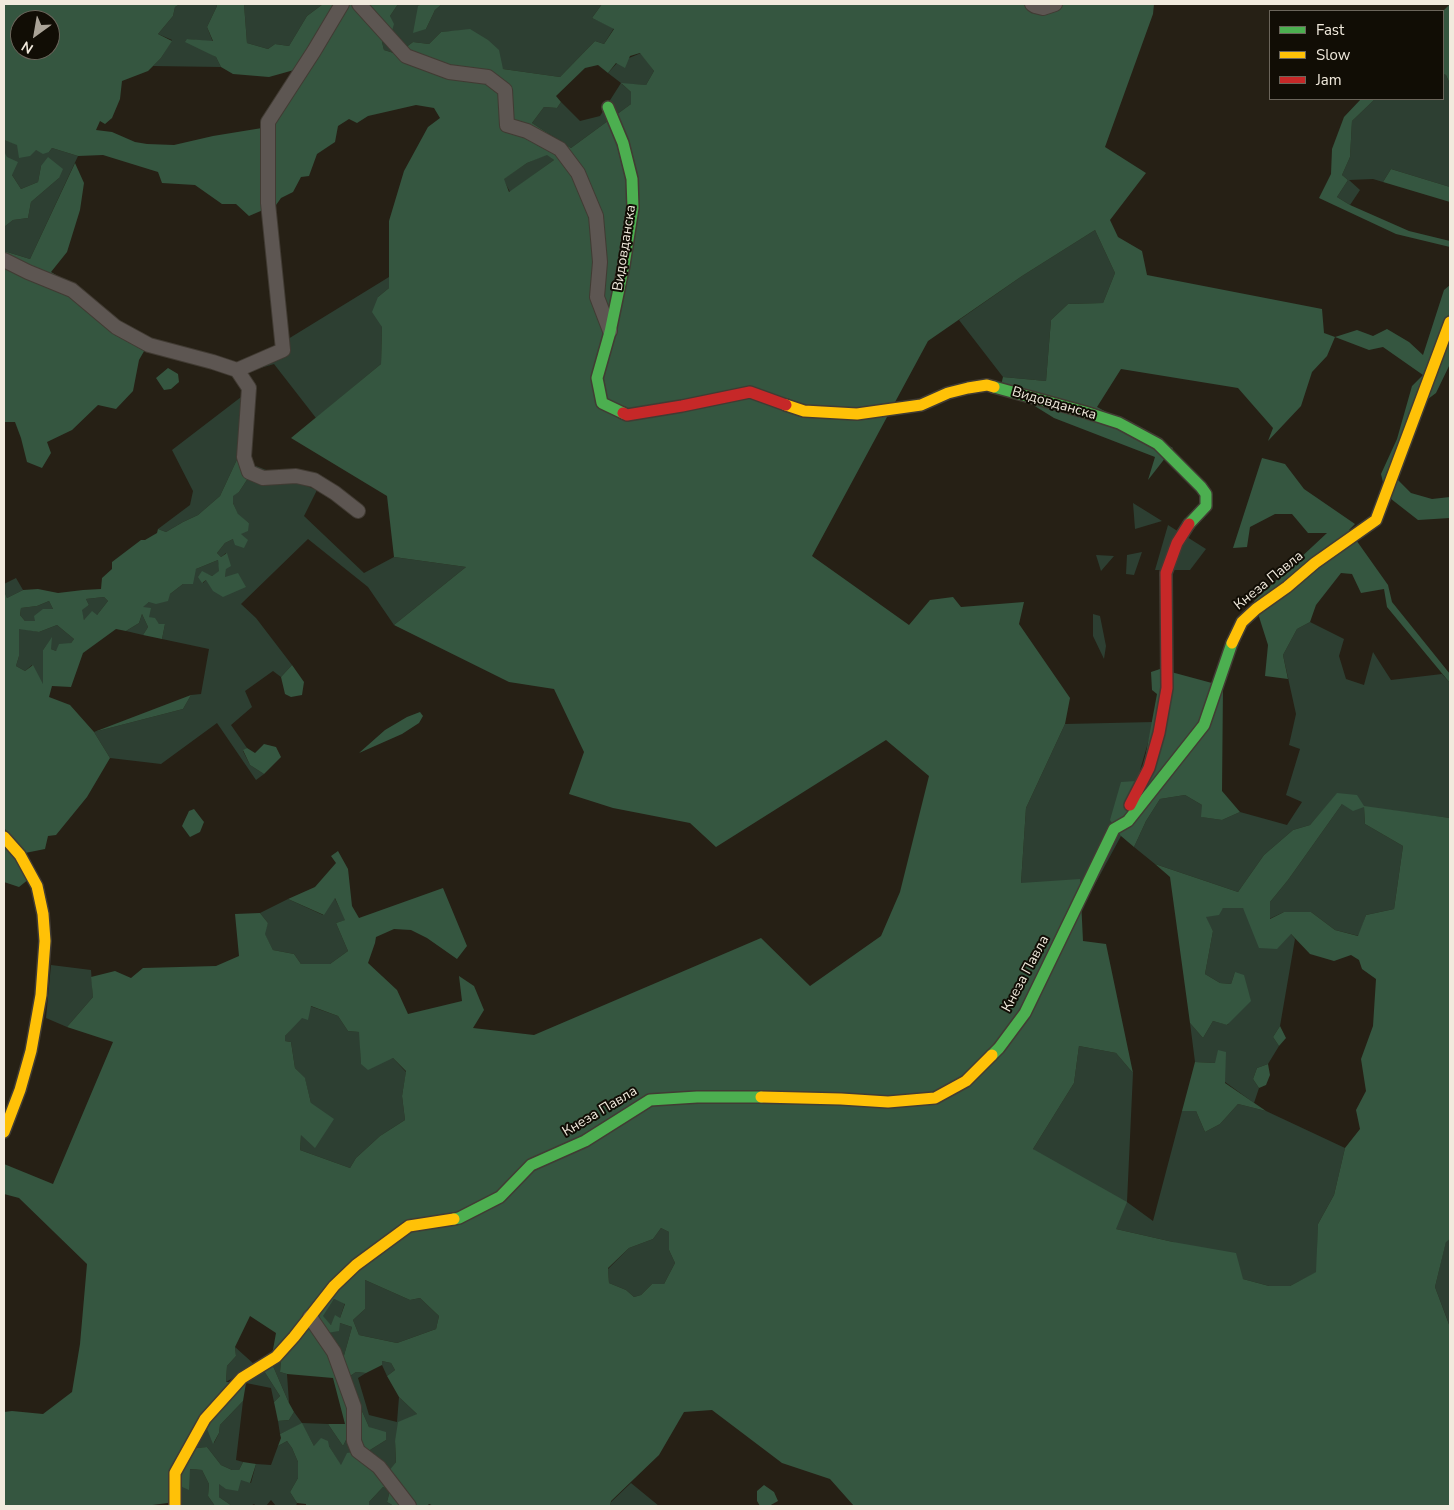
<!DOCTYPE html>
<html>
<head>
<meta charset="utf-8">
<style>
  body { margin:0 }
  #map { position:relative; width:1454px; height:1510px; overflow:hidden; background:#262015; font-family:"Nunito Sans",sans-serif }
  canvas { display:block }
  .frame { position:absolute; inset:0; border:5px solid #f1eadd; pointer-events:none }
  .legend { position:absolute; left:1269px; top:10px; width:175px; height:90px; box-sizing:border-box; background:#110d05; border:1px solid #6b655b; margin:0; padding:6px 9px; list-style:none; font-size:15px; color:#f1eadd }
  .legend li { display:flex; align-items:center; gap:10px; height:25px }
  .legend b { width:25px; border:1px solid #6b655b }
  .north { position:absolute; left:10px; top:10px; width:50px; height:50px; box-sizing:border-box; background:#110d05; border:1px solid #6b655b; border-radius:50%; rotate:212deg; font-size:14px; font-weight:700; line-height:20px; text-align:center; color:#f1eadd }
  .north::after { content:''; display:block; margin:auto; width:18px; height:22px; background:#aaa397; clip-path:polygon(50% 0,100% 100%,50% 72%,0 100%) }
</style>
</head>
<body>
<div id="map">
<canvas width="1454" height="1510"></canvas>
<div class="frame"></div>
<ul class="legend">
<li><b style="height:6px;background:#4caf50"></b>Fast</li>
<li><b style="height:6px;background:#ffc107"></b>Slow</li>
<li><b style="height:6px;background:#c62828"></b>Jam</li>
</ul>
<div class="north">N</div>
</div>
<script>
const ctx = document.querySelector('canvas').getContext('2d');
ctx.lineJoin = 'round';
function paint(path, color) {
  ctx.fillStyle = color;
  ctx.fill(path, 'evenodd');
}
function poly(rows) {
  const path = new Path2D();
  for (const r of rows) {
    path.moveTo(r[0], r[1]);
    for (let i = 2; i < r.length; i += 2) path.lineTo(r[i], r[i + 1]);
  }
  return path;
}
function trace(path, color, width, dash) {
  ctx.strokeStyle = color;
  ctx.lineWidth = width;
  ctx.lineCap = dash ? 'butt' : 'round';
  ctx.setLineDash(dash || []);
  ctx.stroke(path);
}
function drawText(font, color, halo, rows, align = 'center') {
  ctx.font = font + ' "Nunito Sans",sans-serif';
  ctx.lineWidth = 4;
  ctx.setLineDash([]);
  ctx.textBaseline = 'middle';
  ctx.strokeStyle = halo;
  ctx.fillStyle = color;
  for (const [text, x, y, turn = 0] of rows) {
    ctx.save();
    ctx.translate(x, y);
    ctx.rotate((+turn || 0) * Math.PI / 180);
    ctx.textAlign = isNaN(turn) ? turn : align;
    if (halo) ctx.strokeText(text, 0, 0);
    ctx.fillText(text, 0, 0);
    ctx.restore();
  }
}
paint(poly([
  [180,4,216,4,217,6,207,27,213,42,187,39,216,57,221,67,153,66,161,58,172,40,158,34,173,16,175,7],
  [244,4,323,4,307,16,289,46,275,44,268,49,247,43],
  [398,4,422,4,418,7,426,29,435,10,442,4,602,4,592,18,614,28,604,44,595,41,560,77,503,69,470,30,441,32,429,44,413,42,397,54,384,50,382,42,391,34,390,16],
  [641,53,654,71,646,85,622,84,631,92,631,104,571,148,532,123,544,107,557,108,561,102,580,121,600,116,621,83,608,73,617,63],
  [1443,74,1446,75,1450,84,1450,187,1391,169,1383,182,1373,179,1349,180,1360,190,1350,205,1337,197,1348,180,1342,175,1350,157,1352,121,1375,99,1443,99],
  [4,140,36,150,49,152,52,148,78,156,30,259,4,251,4,227,13,220,28,218,31,202,59,178,41,166,38,182,21,189,12,175,4,151],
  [547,154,554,160,510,192,503,179,527,163],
  [1095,230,1115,273,1103,303,1068,304,1051,320,1046,381,1003,377,959,320,1022,276],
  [389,277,389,288,378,297,382,327,381,364,316,418,274,364,247,372,275,347],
  [245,394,240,453,220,496,198,515,183,522,166,532,158,529,190,505,193,491,172,450],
  [256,466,317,490,304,516,364,573,394,557,466,567,394,625,368,587,308,539,241,604,256,618,292,665,281,677,273,671,245,691,252,707,231,725,247,748,243,751,250,765,264,774,256,780,217,723,161,764,110,758,94,732,183,709,191,695,201,694,209,649,162,639,165,624,159,624,149,617,142,607,149,602,170,594,183,584,196,569,218,560,220,571,212,576,202,572,203,583,206,580,225,577,226,553,221,557,217,553,225,543,233,539,247,540,240,534,249,523,238,515,233,503,233,495,239,492],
  [1133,503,1162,521,1135,529],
  [1168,525,1206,549,1190,570,1155,570],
  [1142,552,1134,575,1126,574,1127,555],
  [1096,555,1114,556,1101,571],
  [16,578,23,590,7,598,4,591,4,584],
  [104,597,108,601,97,615,84,620,81,610,89,605,86,599],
  [49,601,53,609,35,621,25,621,20,615,21,608,37,606],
  [142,614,148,627,143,635,126,631,139,623],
  [1093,614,1100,616,1106,646,1104,659,1093,636],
  [1310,622,1344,639,1339,656,1346,679,1364,685,1373,652,1391,680,1442,674,1450,683,1450,818,1364,807,1365,824,1403,846,1394,909,1366,915,1359,936,1335,930,1311,912,1284,912,1269,919,1270,902,1288,880,1342,804,1337,794,1310,825,1293,830,1264,855,1238,892,1155,864,1134,847,1146,821,1160,799,1185,795,1202,805,1202,817,1222,820,1240,812,1287,825,1302,802,1286,795,1300,749,1289,745,1296,714,1283,655,1297,629],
  [57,625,74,639,71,643,56,651,51,649,51,639,43,650,43,685,32,665,25,671,16,666,19,656,19,628,39,632],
  [1154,722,1121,836,1094,886,1021,883,1026,808,1065,724],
  [334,897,346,920,336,923,348,951,330,964,301,964,294,954,273,950,264,933,268,923,260,913,288,899,323,915],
  [1223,908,1243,908,1291,934,1295,939,1280,1026,1273,1037,1279,1046,1268,1064,1257,1068,1253,1079,1259,1088,1254,1103,1225,1082,1215,1063,1195,1062,1190,1023,1203,1038,1213,1021,1228,1025,1235,972,1231,984,1220,983,1205,974,1213,931,1205,917],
  [51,965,91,970,93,997,67,1027,46,1018],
  [310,1006,338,1016,348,1031,360,1032,361,1064,393,1058,406,1072,402,1096,405,1120,380,1136,356,1158,350,1168,300,1150,301,1134,311,1103,305,1079,295,1068,291,1042,285,1041,285,1036],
  [1079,1046,1116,1053,1133,1073,1127,1202,1153,1221,1182,1111,1196,1111,1205,1132,1220,1124,1238,1104,1266,1111,1345,1148,1334,1195,1318,1224,1317,1272,1290,1286,1269,1286,1243,1279,1173,1242,1116,1229,1033,1149,1074,1083],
  [661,1228,669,1232,669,1250,675,1263,664,1284,652,1284,641,1295,634,1297,626,1290,609,1283,608,1269,629,1248,653,1239],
  [1450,1239,1450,1327,1435,1287,1446,1241],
  [365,1280,410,1300,420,1298,439,1316,436,1329,397,1343,359,1335,353,1320,365,1309],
  [334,1299,345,1303,340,1318,331,1325,322,1316],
  [340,1323,352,1327,343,1359,327,1333],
  [235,1347,255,1365,226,1382,227,1366,236,1356],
  [281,1360,280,1372,287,1374,289,1403,273,1366],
  [382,1361,391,1363,395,1370,387,1376,382,1365],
  [264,1371,280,1396,274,1402,271,1388,246,1383],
  [356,1372,366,1373,358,1378,369,1415,397,1422,399,1397,417,1414,395,1441,396,1462,388,1473,373,1459,370,1450,386,1440,369,1427,362,1411,347,1406,350,1376],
  [243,1401,236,1460,243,1462,239,1470,232,1470,221,1465,207,1447,194,1448,207,1428,214,1443,219,1433,220,1425],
  [294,1412,302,1423,328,1424,343,1446,346,1440,357,1440,353,1452,341,1466,329,1446,314,1446,302,1424,280,1434,278,1421,289,1420],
  [287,1441,292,1448,298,1462,298,1478,290,1492,297,1503,296,1506,276,1506,271,1500,266,1506,256,1506,254,1504,251,1506,232,1506,219,1497,219,1483,241,1479,251,1483,256,1464,271,1465,278,1446],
  [189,1469,202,1470,209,1484,208,1496,215,1506,174,1506,171,1482],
  [631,1483,659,1506,610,1506,611,1502],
  [383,1487,390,1490,387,1502,394,1506,369,1506,369,1502]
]), '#2d3f32');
paint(poly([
  [4,4,180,4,175,7,173,16,158,34,172,41,161,58,148,71,122,81,120,99,112,118,105,124,100,121,96,130,112,132,135,142,147,144,174,145,213,136,262,128,294,70,269,77,233,74,221,67,216,57,185,42,187,39,213,41,207,27,217,6,216,4,244,4,247,43,268,49,275,44,289,46,307,16,323,4,398,4,390,16,394,24,391,34,382,42,384,50,397,54,413,42,429,44,441,32,470,29,488,40,499,50,503,69,560,77,595,41,604,44,614,29,592,18,602,4,1154,4,1153,14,1105,147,1146,173,1110,220,1118,237,1142,251,1147,275,1322,309,1324,333,1335,337,1357,330,1373,336,1387,329,1409,342,1423,355,1444,290,1450,285,1450,364,1436,393,1428,399,1398,480,1411,493,1432,499,1450,497,1450,518,1418,520,1386,495,1381,474,1397,439,1412,386,1423,375,1383,347,1369,350,1335,337,1327,356,1312,372,1301,406,1268,441,1273,428,1238,388,1121,369,1097,407,1173,448,1148,480,1155,457,1054,418,1001,385,1003,377,1046,381,1051,320,1068,304,1103,303,1115,273,1095,230,1022,276,928,341,812,556,909,625,930,600,953,597,961,607,1024,602,1019,624,1070,698,1065,724,1026,808,1021,883,1080,879,1083,941,1106,944,1133,1073,1116,1053,1079,1046,1074,1083,1033,1149,1127,1202,1116,1229,1173,1242,1236,1253,1243,1279,1269,1286,1290,1286,1316,1272,1318,1224,1334,1195,1345,1148,1360,1129,1356,1110,1366,1091,1361,1059,1373,1026,1376,979,1362,969,1359,960,1351,955,1334,961,1310,954,1291,934,1277,949,1259,948,1243,908,1223,908,1219,915,1206,917,1213,931,1205,974,1220,983,1231,984,1235,972,1244,975,1251,1001,1227,1025,1213,1021,1203,1038,1190,1023,1170,877,1155,864,1238,892,1264,855,1293,830,1310,825,1337,793,1357,795,1364,806,1450,818,1450,1239,1446,1242,1435,1287,1450,1327,1450,1506,854,1506,830,1479,782,1463,712,1410,684,1412,659,1455,611,1501,610,1506,434,1506,429,1504,427,1506,394,1506,387,1502,390,1490,383,1487,369,1502,369,1506,306,1506,306,1504,297,1503,290,1492,298,1478,298,1462,292,1448,287,1441,278,1446,281,1438,280,1434,302,1423,314,1446,321,1438,328,1441,329,1446,341,1465,347,1453,353,1452,357,1440,346,1440,343,1446,328,1424,345,1424,333,1378,287,1374,280,1372,281,1360,272,1355,276,1333,250,1316,235,1347,236,1356,227,1366,226,1382,246,1383,243,1401,220,1425,219,1433,213,1444,207,1429,195,1448,207,1447,221,1465,232,1470,239,1470,243,1462,256,1464,250,1483,241,1480,238,1491,226,1489,219,1484,219,1497,232,1506,215,1506,208,1496,209,1484,202,1470,190,1469,189,1490,171,1482,175,1502,145,1506,4,1506,4,1412,12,1411,43,1414,72,1392,80,1344,87,1264,19,1198,4,1194,4,1164,53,1184,113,1042,67,1027,93,997,91,977,115,971,131,978,143,968,216,966,239,956,235,914,260,913,268,923,265,934,273,950,294,954,301,964,330,964,348,951,336,923,345,920,335,898,324,915,288,899,315,887,336,863,331,856,338,851,348,869,352,906,359,918,443,888,467,946,457,959,427,938,411,930,394,929,376,937,375,943,368,963,397,990,408,1014,462,1001,459,976,474,986,484,1010,473,1028,534,1035,761,938,810,986,881,936,900,892,929,776,886,740,716,847,690,823,613,808,569,794,584,752,554,689,509,682,394,625,466,567,394,557,387,496,291,438,381,364,382,327,372,312,378,297,389,288,389,221,404,171,428,127,440,118,434,108,416,105,368,116,357,123,349,119,338,126,335,142,317,154,309,176,301,177,293,192,281,198,264,222,263,210,249,216,236,204,222,204,195,185,162,183,158,172,103,155,78,156,52,148,49,152,43,154,36,150,30,156,19,158,17,145,4,140],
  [20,20,50,20,50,50,20,50],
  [640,53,654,71,646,85,621,83,631,92,631,104,571,148,532,123,544,107,557,108,561,102,556,96,585,68,598,65,608,73,616,63,625,68,630,56],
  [547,155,554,160,509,192,504,179,527,163],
  [1342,804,1353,811,1364,807,1365,824,1403,846,1394,909,1366,915,1358,936,1335,930,1311,912,1284,912,1270,919,1270,902,1288,880],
  [311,1006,338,1016,348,1031,359,1032,361,1064,368,1070,393,1058,406,1071,402,1096,405,1120,380,1136,356,1158,350,1168,300,1150,301,1135,315,1148,334,1119,311,1103,305,1078,295,1068,291,1042,285,1041,285,1036,302,1018,308,1020],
  [661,1228,669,1232,669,1250,675,1263,664,1284,652,1284,641,1295,634,1297,626,1290,609,1283,608,1268,629,1248,653,1239],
  [365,1280,410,1300,420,1298,439,1316,436,1329,397,1343,359,1335,353,1320,365,1309],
  [334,1299,345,1304,340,1318,335,1315,331,1325,323,1316],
  [340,1323,352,1327,343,1359,327,1333,339,1331],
  [382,1361,391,1363,395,1370,387,1376,399,1397,417,1414,398,1422,395,1441,396,1462,388,1472,373,1459,370,1450,386,1440,386,1432,369,1427,362,1411,348,1406,350,1376,356,1372,366,1373,382,1365],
  [422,4,442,4,435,10,426,29,413,33,418,6],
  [1450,4,1450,84,1446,75,1443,74,1443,11],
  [1361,99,1375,99,1352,121,1350,157,1342,175,1348,180,1337,197,1350,205,1409,231,1450,241,1450,247,1396,234,1319,198,1331,174,1332,149,1344,117],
  [4,151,7,157,18,162,12,175,21,189,38,182,41,166,48,157,63,169,59,178,31,202,28,218,13,220,4,227],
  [75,163,84,183,80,210,67,252,51,272,61,278,114,319,151,339,139,360,133,391,116,409,98,405,72,430,47,442,51,453,42,468,27,462,21,438,15,422,4,422,4,251,30,259],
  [1391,169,1450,187,1450,202,1383,182],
  [168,368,178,374,179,382,171,389,164,390,156,378],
  [240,453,254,469,239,492,233,496,233,503,238,514,249,523,248,531,241,534,248,540,244,548,235,545,233,539,225,543,217,553,221,557,227,553,231,566,226,569,225,577,238,573,246,587,223,597,213,591,206,580,202,583,198,577,202,571,212,576,219,571,218,560,196,569,193,584,183,584,170,594,168,601,156,604,149,602,143,607,151,608,149,617,155,618,159,624,165,624,162,639,143,635,148,627,142,614,139,623,126,631,116,629,83,653,71,687,52,686,49,697,70,705,94,732,191,695,183,709,94,732,110,758,87,797,56,835,48,836,45,849,25,853,4,828,4,591,7,598,23,590,38,589,58,593,83,590,101,589,102,578,112,569,112,562,141,540,145,540,157,533,158,529,166,532,183,522,198,515,220,496],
  [104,597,108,601,97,615,92,611,84,620,82,610,89,605,86,599],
  [49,601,53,609,43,609,34,616,35,621,25,621,20,615,21,608,37,606],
  [57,625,74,639,71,643,59,644,56,651,51,649,52,637,43,650,43,684,33,665,25,671,16,666,19,656,19,629,39,632],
  [1262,458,1285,464,1304,489,1355,524,1349,530,1388,585,1392,602,1450,674,1450,683,1387,607,1384,589,1361,593,1352,574,1341,573,1316,605,1310,622,1297,629,1283,655,1288,679,1265,676,1268,645,1254,601,1327,533,1308,533,1292,514,1275,514,1250,527,1247,547,1233,548],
  [292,665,304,682,302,695,291,697,285,694,281,677],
  [1160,669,1223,686,1222,791,1240,812,1222,820,1201,817,1202,805,1185,795,1160,799,1146,821,1134,847,1121,836,1110,820,1121,782,1136,781,1144,764,1157,694,1152,690,1151,672],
  [420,712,423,716,419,723,402,734,359,753,385,730,407,717],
  [264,744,276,747,281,757,264,774,250,765,243,750,247,748,255,753],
  [194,809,204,822,200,832,190,837,182,826,189,811],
  [4,843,29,879,19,887,4,882],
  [1280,1026,1286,1038,1279,1046,1273,1037],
  [1218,1050,1226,1052,1225,1083,1266,1111,1238,1104,1220,1124,1205,1132,1196,1111,1182,1111,1195,1062,1215,1063],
  [1268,1064,1270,1075,1266,1085,1259,1088,1253,1079,1257,1068],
  [273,1366,289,1403,294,1412,289,1420,278,1421,274,1402,280,1396,264,1371],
  [764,1485,774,1492,778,1501,769,1506,760,1506,757,1501,757,1491]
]), '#355640');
const street = poly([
  [359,4,406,56,449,72,488,77,505,90,507,125,527,131,560,149,578,173,596,216,600,262,597,297,610,331],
  [1032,4,1035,6,1043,8,1055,4],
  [4,260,28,272,72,290,116,327,149,345,213,362,237,370,249,388,244,457,249,472,263,478,296,476,314,480,335,493,358,511],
  [237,370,283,350,268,203,268,122,314,51,342,4],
  [310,1317,334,1352,354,1407,354,1441,358,1451,379,1467,409,1506]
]);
const fast = poly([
  [608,107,623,143,632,179,633,208,624,265,610,332,597,378,602,403,623,413],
  [994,387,1085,412,1119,423,1158,444,1201,487,1206,494,1206,506,1189,524],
  [992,1055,999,1048,1025,1013,1114,829,1128,821,1204,725,1232,643],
  [454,1219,459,1218,500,1197,531,1165,585,1141,650,1100,697,1097,761,1097]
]);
const slow = poly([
  [786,405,804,411,857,414,921,405,948,393,968,388,987,385,994,387],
  [1232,643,1242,622,1256,609,1287,587,1315,563,1376,520,1450,322],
  [4,837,20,855,37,886,43,914,45,941,41,995,31,1051,20,1090,4,1132],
  [761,1097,841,1099,888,1102,935,1098,966,1081,992,1055],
  [175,1506,175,1473,205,1419,242,1378,276,1357,294,1337,334,1286,356,1265,409,1226,454,1219]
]);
const jam = poly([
  [623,413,627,415,682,406,750,392,786,405],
  [1130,805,1149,768,1159,733,1167,688,1166,573,1177,543,1189,524]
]);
trace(street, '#413b33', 16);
trace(fast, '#413b33', 14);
trace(slow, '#413b33', 14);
trace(jam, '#413b33', 14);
trace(street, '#5d5652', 14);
trace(fast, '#4caf50', 11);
trace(slow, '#ffc107', 11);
trace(jam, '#c62828', 11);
drawText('14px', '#f1eadd', '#110d05', [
  ["Видовданска",625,248,-81],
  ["Видовданска",1054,404,16],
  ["Кнеза Павла",1269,581,-39],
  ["Кнеза Павла",1026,974,-62],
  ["Кнеза Павла",600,1112,-31]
]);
</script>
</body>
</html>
